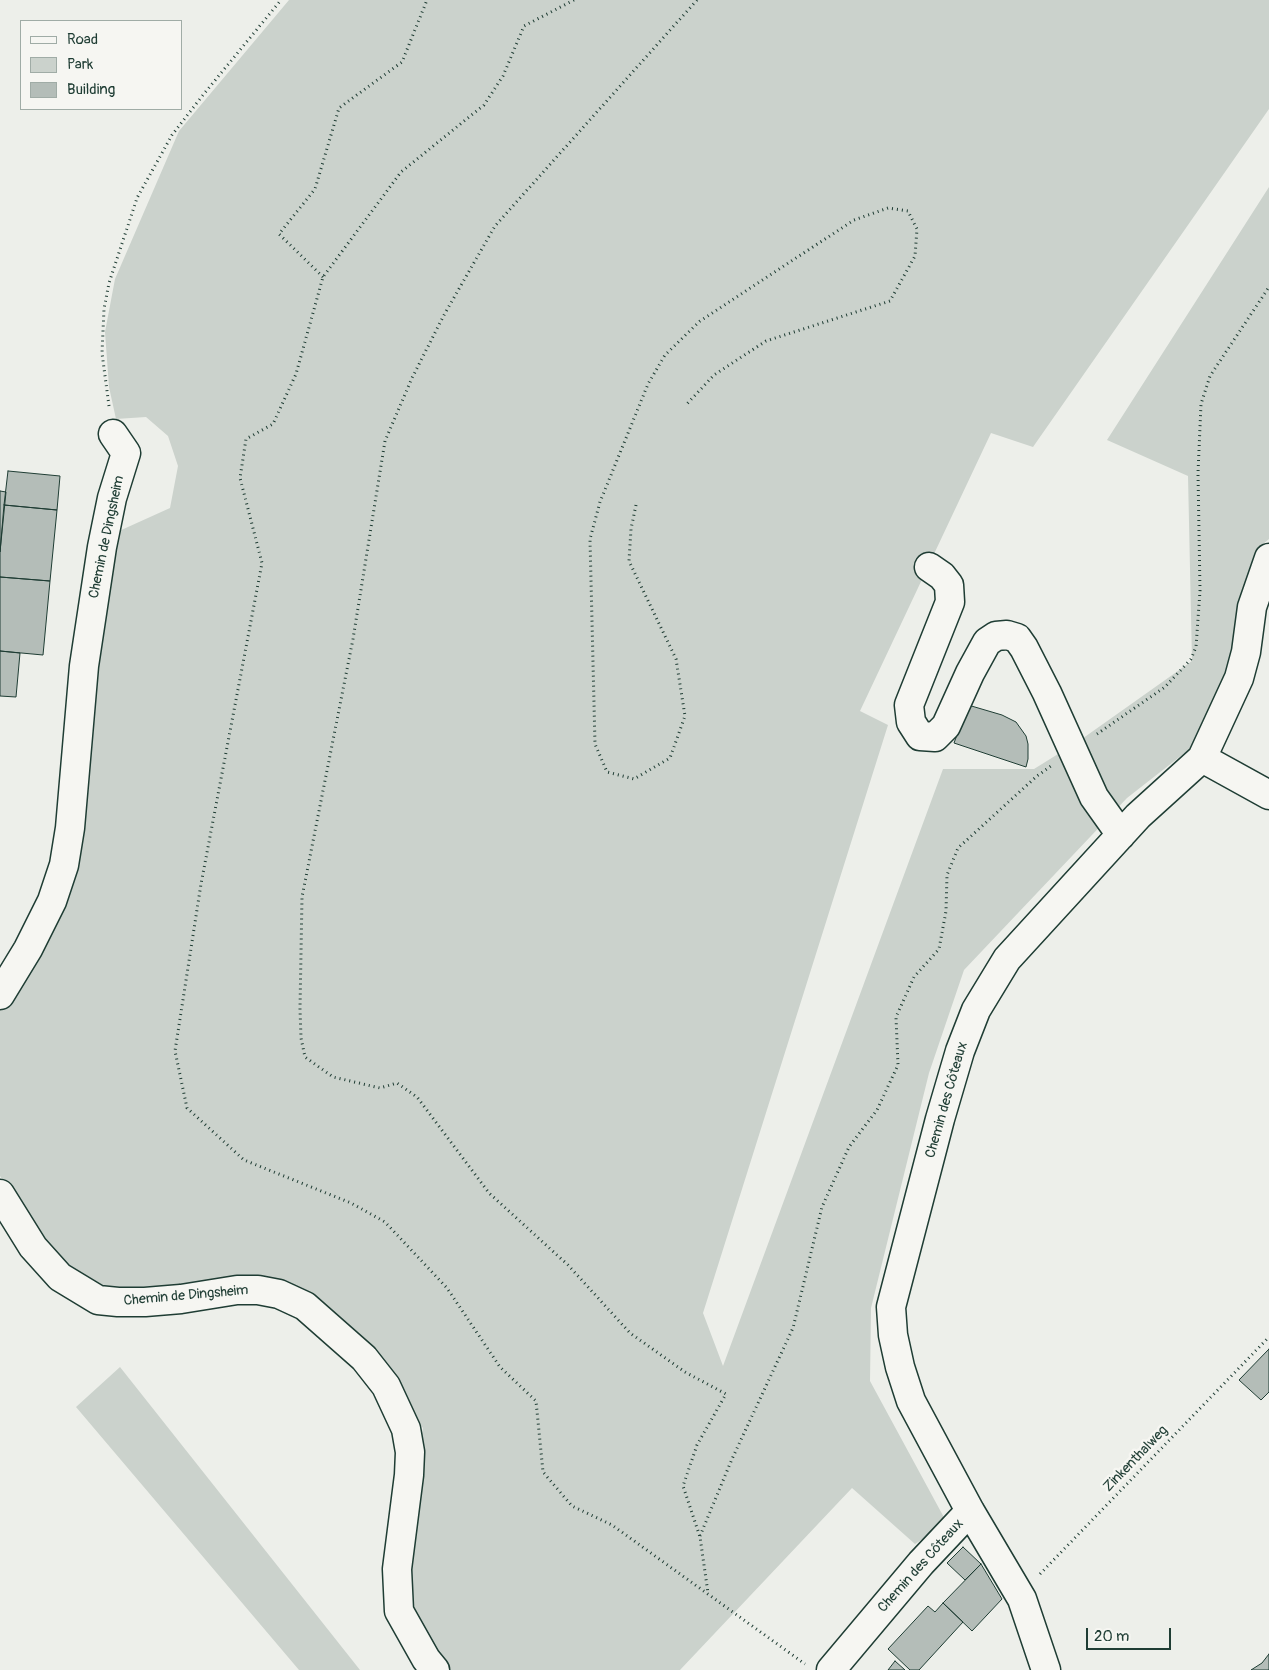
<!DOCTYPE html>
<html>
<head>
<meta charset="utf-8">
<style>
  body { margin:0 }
  #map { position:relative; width:1269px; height:1670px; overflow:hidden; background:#edefea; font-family:Pangolin,sans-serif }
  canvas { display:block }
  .legend { position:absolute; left:20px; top:20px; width:162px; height:90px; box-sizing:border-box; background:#f6f6f2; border:1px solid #a0aca6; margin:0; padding:6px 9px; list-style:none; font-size:15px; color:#1f3d34 }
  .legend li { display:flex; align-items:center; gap:10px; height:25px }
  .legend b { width:25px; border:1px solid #a0aca6 }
  .scale { position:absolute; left:1086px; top:1628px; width:85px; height:22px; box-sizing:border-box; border:2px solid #1f3d34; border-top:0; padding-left:6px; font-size:15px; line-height:18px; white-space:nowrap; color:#1f3d34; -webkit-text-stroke:4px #f6f6f2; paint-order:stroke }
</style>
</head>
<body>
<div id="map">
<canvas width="1269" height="1670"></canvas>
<ul class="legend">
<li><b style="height:6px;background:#f6f6f2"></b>Road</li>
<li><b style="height:14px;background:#cbd2cc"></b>Park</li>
<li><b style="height:14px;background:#b4bdb8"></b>Building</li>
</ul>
<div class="scale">20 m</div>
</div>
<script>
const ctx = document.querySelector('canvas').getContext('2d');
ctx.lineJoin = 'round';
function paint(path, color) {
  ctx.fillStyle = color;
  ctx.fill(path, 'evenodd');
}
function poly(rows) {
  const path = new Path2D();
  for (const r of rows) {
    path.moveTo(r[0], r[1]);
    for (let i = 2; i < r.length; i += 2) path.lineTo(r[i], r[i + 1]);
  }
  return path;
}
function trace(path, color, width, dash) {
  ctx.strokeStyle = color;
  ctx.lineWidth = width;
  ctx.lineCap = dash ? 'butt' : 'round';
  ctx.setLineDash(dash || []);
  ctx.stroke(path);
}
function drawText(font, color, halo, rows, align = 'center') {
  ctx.font = font + ' Pangolin,sans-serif';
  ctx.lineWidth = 5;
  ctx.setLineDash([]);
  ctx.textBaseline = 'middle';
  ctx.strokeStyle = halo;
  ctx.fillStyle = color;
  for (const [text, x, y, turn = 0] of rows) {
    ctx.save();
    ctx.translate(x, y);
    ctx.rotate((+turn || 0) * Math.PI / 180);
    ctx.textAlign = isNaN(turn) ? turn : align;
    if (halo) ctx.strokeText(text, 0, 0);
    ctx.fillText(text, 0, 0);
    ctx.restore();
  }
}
paint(poly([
  [289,0,1269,0,1269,109,1033,447,991,433,860,711,888,725,703,1313,723,1366,943,769,1034,769,1079,741,1192,661,1188,476,1107,440,1269,187,1269,539,1257,549,1237,610,1228,686,1205,737,1127,798,964,970,929,1073,871,1308,870,1381,947,1523,915,1544,852,1488,680,1670,443,1670,390,1603,423,1428,333,1319,269,1277,205,1291,94,1289,61,1267,0,1176,0,993,64,900,97,541,170,508,178,466,168,436,146,417,116,419,109,387,105,332,115,279,179,131],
  [120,1367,360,1670,299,1670,76,1407]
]), '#cbd2cc');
const building = poly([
  [8,471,60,476,57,510,4,505,8,471],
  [0,491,6,492,0,552,0,491],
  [4,505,57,510,50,581,0,577,0,552,4,505],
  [0,577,50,581,43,655,0,651,0,577],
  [0,651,20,653,16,697,0,696,0,651],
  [968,705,1002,715,1016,722,1026,736,1028,744,1028,759,1026,767,954,743,968,705],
  [1269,1349,1269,1392,1261,1400,1239,1380,1269,1349],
  [963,1547,981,1564,965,1580,947,1563,963,1547],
  [981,1564,1002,1599,972,1631,943,1603,981,1564],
  [943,1603,963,1622,919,1670,910,1670,888,1649,928,1606,935,1612,943,1603],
  [1269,1654,1269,1670,1251,1670,1262,1663,1269,1654],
  [895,1661,905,1670,888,1670,895,1661]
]);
paint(building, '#b4bdb8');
trace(building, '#1f3d34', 1);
const minor = poly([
  [929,567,942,576,949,585,950,602,909,705,911,722,920,736,935,737,946,726,970,673,987,642,996,636,1007,635,1017,638,1024,648,1047,693,1094,797,1121,835],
  [1202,758,1269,795],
  [0,995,28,949,52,901,64,865,70,828,84,666,102,547,112,498,126,453,113,434],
  [0,1194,33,1247,60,1277,98,1300,118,1302,145,1302,181,1299,237,1290,258,1290,279,1294,305,1306,364,1358,386,1386,406,1429,410,1452,409,1475,397,1569,399,1611,426,1659,435,1670],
  [831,1670,921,1563,970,1511],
  [1046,1670,1022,1599,970,1511,911,1401,900,1367,893,1335,891,1307,940,1119,960,1051,976,1010,1007,959,1138,816,1202,758,1239,678,1246,652,1252,607,1269,558]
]);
trace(minor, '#1f3d34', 31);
trace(poly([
  [574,0,524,26,503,76,484,105,401,172,323,277,296,374,273,424,246,439,240,478,262,563,201,884,175,1051,187,1108,244,1160,351,1203,385,1222,447,1288,500,1367,536,1401,543,1472,572,1506,612,1525,805,1664],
  [697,0,495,226,444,315,412,378,385,441,353,639,302,897,300,1009,301,1038,305,1057,333,1077,380,1088,397,1083,417,1097,489,1193,568,1265,630,1333,685,1372,726,1394,697,1445,683,1486,700,1537,708,1593],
  [323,277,279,234,315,189,339,108,402,62,427,0],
  [109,406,102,353,104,309,109,283,137,198,172,135,203,95,281,0],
  [636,505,631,529,629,561,676,659,685,716,670,758,634,779,607,772,595,744,590,539,600,502,648,384,665,355,700,321,854,220,888,208,908,211,917,229,915,256,890,301,766,341,714,375,685,406],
  [1097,734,1165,687,1191,659,1196,647,1200,591,1198,473,1201,404,1210,376,1269,287],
  [700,1536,732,1459,793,1328,822,1207,849,1147,877,1110,898,1065,896,1017,914,977,939,949,946,911,947,875,958,848,1037,776,1051,766],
  [1040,1574,1269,1337]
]), '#1f3d34', 3, [1, 4]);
trace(minor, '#f6f6f2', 28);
drawText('14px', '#1f3d34', '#f6f6f2', [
  ["Chemin de Dingsheim",107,537,-78],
  ["Chemin des Côteaux",947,1100,-74],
  ["Chemin de Dingsheim",186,1296,-5],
  ["Zinkenthalweg",1136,1459,-46],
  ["Chemin des Côteaux",921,1566,-48]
]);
</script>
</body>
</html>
